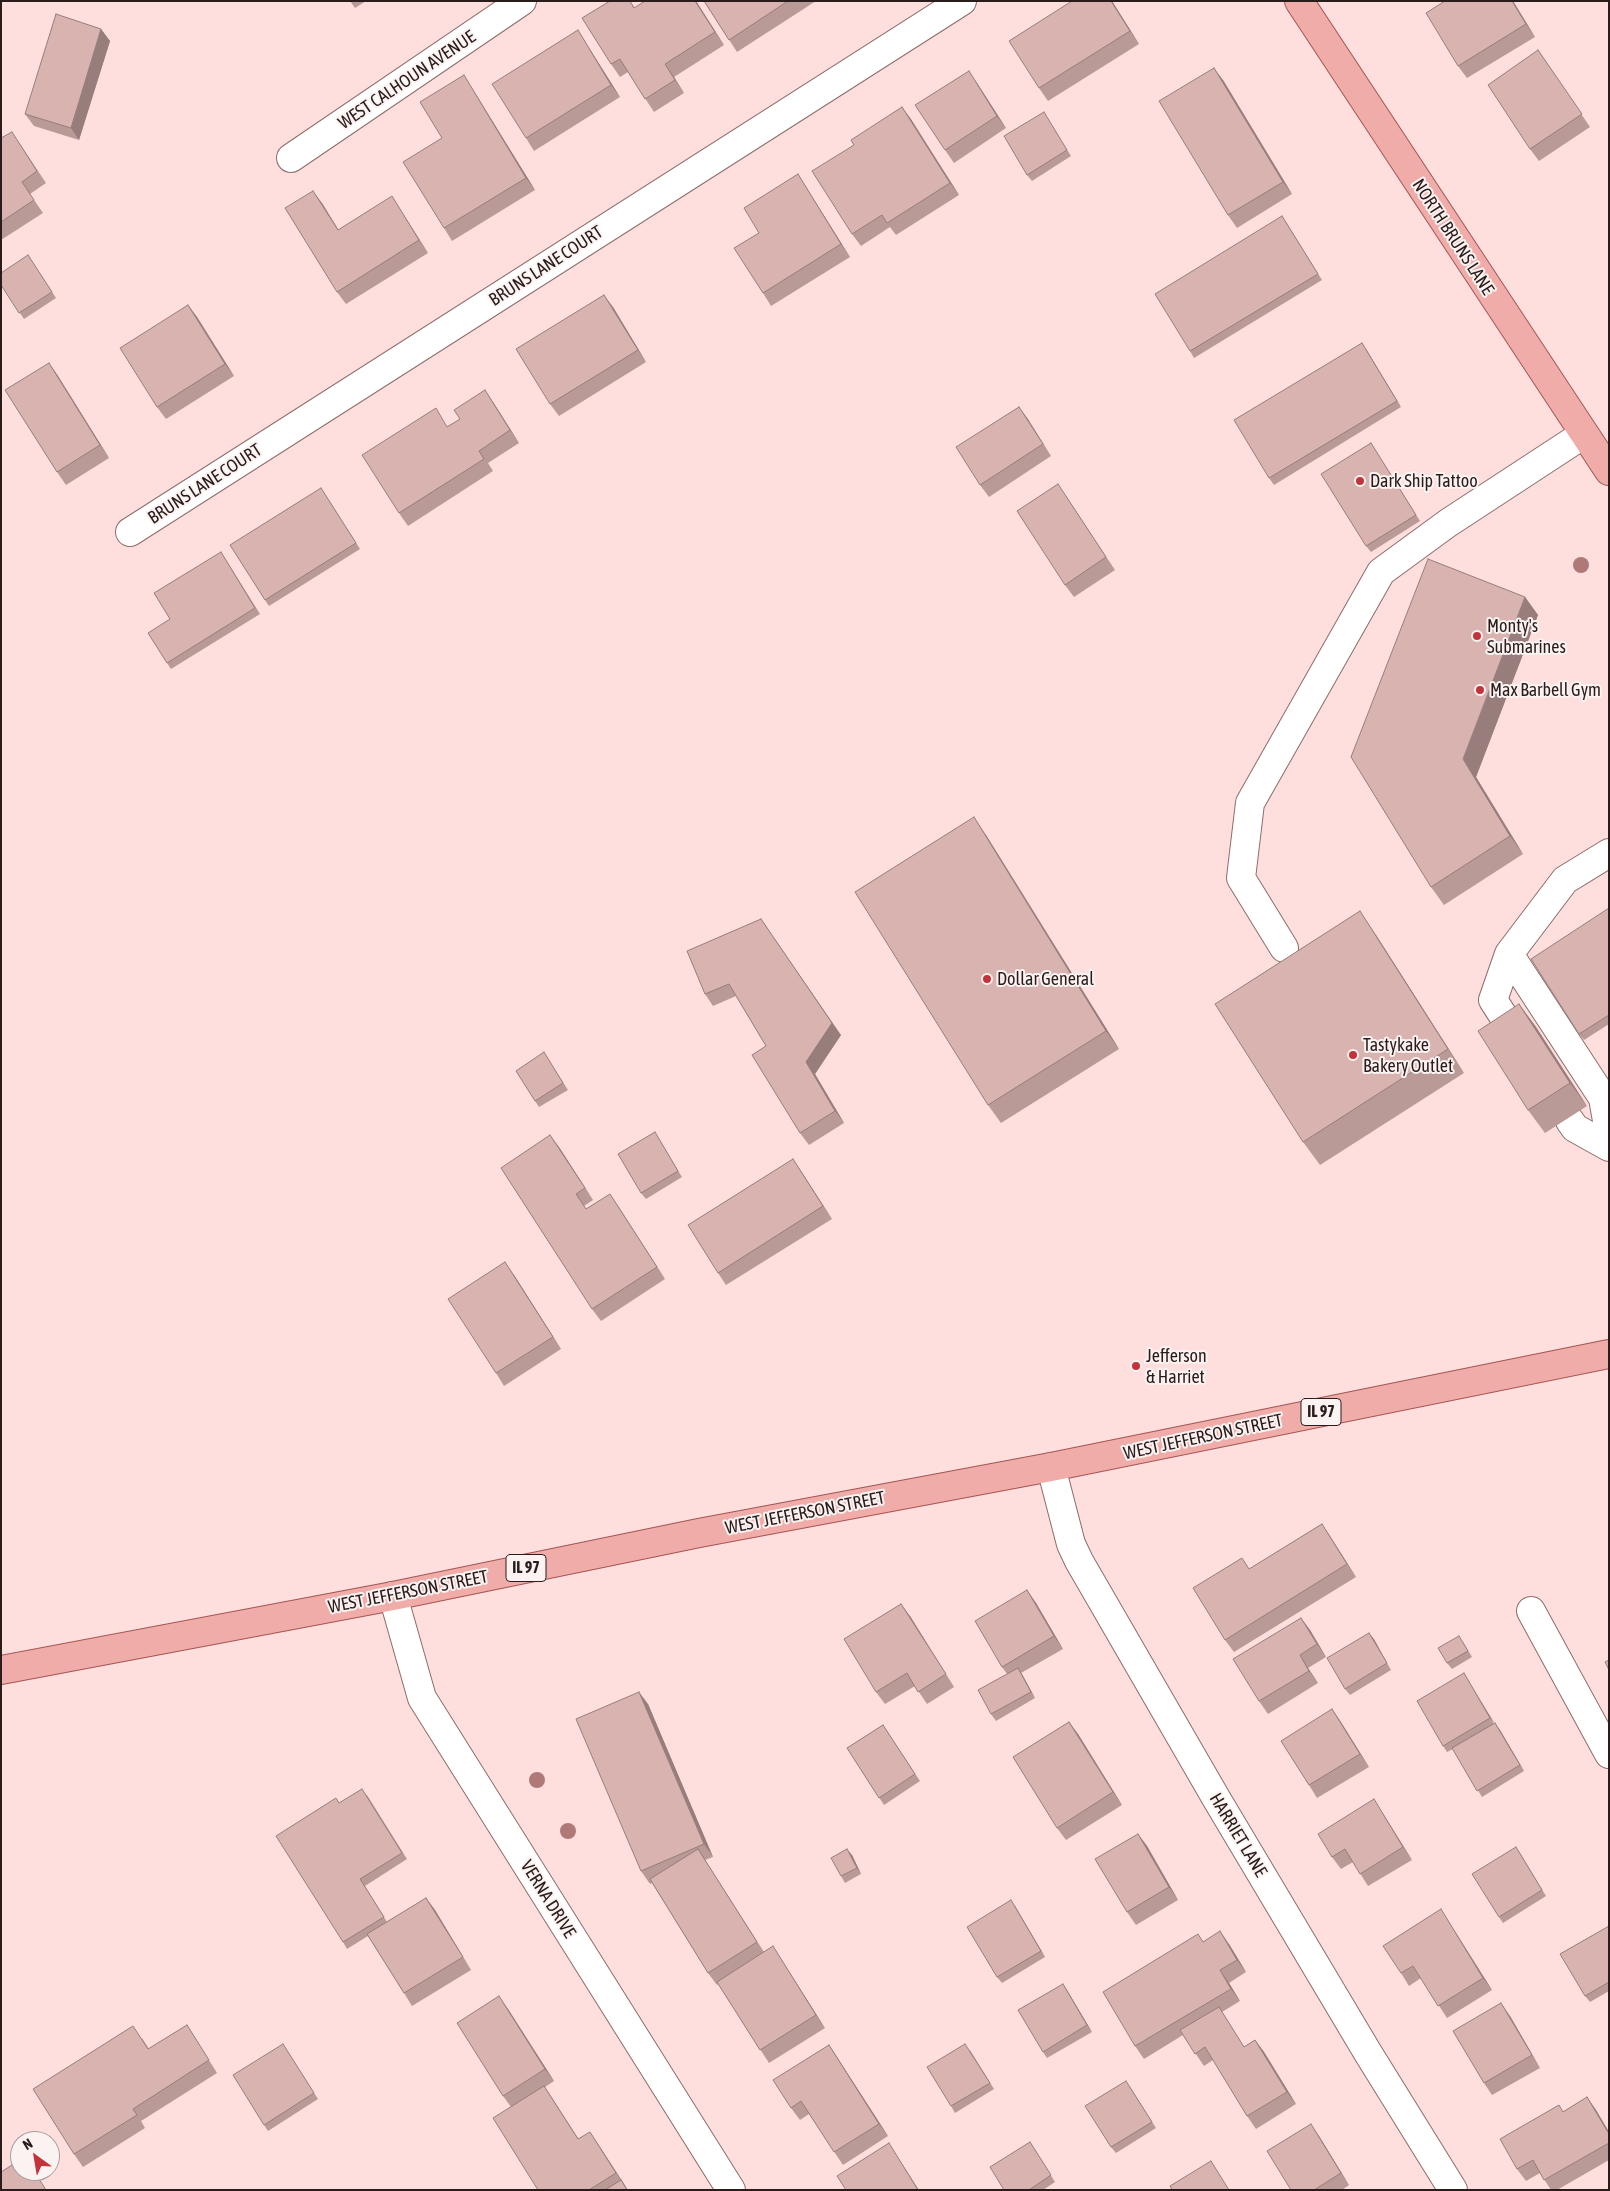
<!DOCTYPE html>
<html>
<head>
<meta charset="utf-8">
<style>
  body { margin:0 }
  #map { position:relative; width:1610px; height:2191px; overflow:hidden; background:#fedfdd; font-family:"Asap Condensed",sans-serif }
  canvas { display:block }
  .frame { position:absolute; inset:0; border:2px solid #2a1c1b; pointer-events:none }
  .north { position:absolute; left:10px; top:2131px; width:50px; height:50px; box-sizing:border-box; background:#fbf3f2; border:1px solid #a79d9c; border-radius:50%; rotate:328deg; font-size:14px; font-weight:700; line-height:20px; text-align:center; color:#2a1c1b }
  .north::after { content:''; display:block; margin:auto; width:18px; height:22px; background:#c3343a; clip-path:polygon(50% 0,100% 100%,50% 72%,0 100%) }
</style>
</head>
<body>
<div id="map">
<canvas width="1610" height="2191"></canvas>
<div class="frame"></div>
<div class="north">N</div>
</div>
<script>
const ctx = document.querySelector('canvas').getContext('2d');
ctx.lineJoin = 'round';
function poly(rows) {
  const path = new Path2D();
  for (const r of rows) {
    path.moveTo(r[0], r[1]);
    for (let i = 2; i < r.length; i += 2) path.lineTo(r[i], r[i + 1]);
  }
  return path;
}
function trace(path, color, width, dash) {
  ctx.strokeStyle = color;
  ctx.lineWidth = width;
  ctx.lineCap = dash ? 'butt' : 'round';
  ctx.setLineDash(dash || []);
  ctx.stroke(path);
}
function paint(path, color) {
  ctx.fillStyle = color;
  ctx.fill(path, 'evenodd');
}
function drawText(font, color, halo, rows, align = 'center') {
  ctx.font = font + ' "Asap Condensed",sans-serif';
  ctx.lineWidth = 4;
  ctx.setLineDash([]);
  ctx.textBaseline = 'middle';
  ctx.strokeStyle = halo;
  ctx.fillStyle = color;
  for (const [text, x, y, turn = 0] of rows) {
    ctx.save();
    ctx.translate(x, y);
    ctx.rotate((+turn || 0) * Math.PI / 180);
    ctx.textAlign = isNaN(turn) ? turn : align;
    if (halo) ctx.strokeText(text, 0, 0);
    ctx.fillText(text, 0, 0);
    ctx.restore();
  }
}
const minor = poly([
  [291,158,522,1],
  [130,532,962,1],
  [1609,853,1565,880,1509,954,1603,1098,1609,1132],
  [1284,948,1241,878,1250,803,1381,572,1448,523,1584,434],
  [1509,954,1493,1000,1515,1034],
  [1570,1121,1575,1128,1609,1147],
  [1051,1467,1071,1544,1079,1561,1216,1798,1368,2053,1453,2190],
  [393,1596,422,1698,731,2190],
  [1531,1611,1609,1754]
]);
const major = poly([
  [1299,1,1609,471],
  [1,1670,393,1596,699,1533,1051,1467,1609,1354]
]);
trace(minor, '#8d6c69', 30);
trace(major, '#a45552', 30);
trace(minor, '#fff', 28);
trace(major, '#efaca9', 28);
ctx.fillStyle = '#af7978';
for (const [x, y] of [
  [1581,565],
  [537,1780],
  [568,1831]
]) {
  ctx.beginPath();
  ctx.arc(x, y, 8, 0, 2 * Math.PI);
  ctx.fill();
}
paint(poly([
  [350,1,366,1,355,8],
  [610,1,630,1,635,8,696,1,724,45,674,77,684,93,654,112,628,72,620,77,611,64],
  [704,1,816,1,737,52],
  [1072,1,1112,1,1139,44,1048,101,1039,88],
  [1513,1,1535,37,1467,78,1458,66],
  [101,29,110,41,79,140,34,126,25,114],
  [578,30,586,43,620,97,534,151,526,138],
  [1538,50,1590,127,1539,161,1530,149],
  [1223,80,1292,194,1237,228,1228,215],
  [977,83,1006,128,954,163,945,150],
  [472,88,535,190,452,241,444,228,442,138],
  [902,107,959,195,896,235,890,227,861,246,852,234,854,145],
  [1048,119,1071,156,1032,181,1027,175],
  [1,138,20,144,46,183,30,194,43,213,1,240],
  [798,174,806,187,850,257,771,306,763,293,759,233],
  [322,203,338,230,400,209,428,253,346,304,337,292],
  [1286,222,1322,280,1194,358,1190,351],
  [28,255,56,298,24,319,1,285],
  [188,305,197,317,234,376,166,419,157,407],
  [613,307,646,362,559,416,550,404],
  [1366,349,1401,407,1274,485,1269,478],
  [49,363,58,376,109,458,66,485,57,472],
  [493,402,519,443,488,463,493,471,408,526,399,513,448,426],
  [1019,407,1051,456,989,497,980,485],
  [1371,443,1420,521,1371,552,1366,546],
  [321,488,360,549,269,606,265,600],
  [1066,496,1115,570,1074,597,1065,585],
  [221,552,260,614,171,669,167,663],
  [1525,597,1538,615,1476,777,1523,854,1444,905,1431,887],
  [986,835,1119,1049,1001,1123,988,1105],
  [1609,908,1609,1024,1584,1040,1579,1034],
  [1376,935,1464,1073,1320,1165,1303,1142],
  [687,951,841,1035,815,1074,844,1123,809,1145,800,1133,766,1046,736,996,713,1006,705,994],
  [1519,1004,1536,1027,1587,1106,1545,1133,1528,1110],
  [548,1059,568,1090,539,1107,535,1101],
  [659,1139,682,1177,646,1199,641,1193],
  [559,1147,593,1200,584,1206,586,1209,618,1206,665,1279,601,1321,592,1309],
  [793,1159,832,1219,726,1285,718,1273],
  [514,1275,561,1349,504,1386,496,1373],
  [1322,1524,1356,1577,1234,1652,1225,1640,1250,1569],
  [1027,1590,1036,1603,1063,1649,1021,1673,1035,1698,996,1721,991,1714,1007,1674,1002,1667],
  [910,1616,954,1687,927,1704,915,1686,885,1704,876,1692],
  [1301,1618,1310,1630,1326,1657,1308,1668,1318,1683,1268,1714,1259,1701],
  [1369,1633,1391,1670,1350,1695,1345,1689],
  [1463,1642,1472,1657,1452,1669,1447,1663],
  [1464,1673,1494,1724,1500,1730,1524,1771,1482,1797,1453,1749,1447,1752,1443,1746],
  [648,1704,713,1857,705,1860,764,1952,781,1959,825,2028,769,2063,718,1984,717,1985,708,1973,652,1883,650,1884,641,1871],
  [1332,1709,1369,1767,1317,1798,1309,1785],
  [1069,1722,1078,1734,1122,1805,1066,1840,1057,1828],
  [883,1725,920,1781,884,1805,847,1748],
  [367,1795,407,1859,365,1886,387,1922,426,1898,435,1910,471,1970,412,2006,404,1993,368,1936,347,1949,343,1942,339,1803],
  [1382,1812,1412,1860,1368,1886,1353,1862,1341,1869,1332,1857],
  [1138,1834,1147,1846,1178,1900,1136,1925,1127,1912],
  [1520,1853,1546,1896,1503,1923,1499,1917],
  [852,1855,861,1874,845,1883,841,1876],
  [1015,1906,1045,1957,1002,1983,997,1977],
  [1449,1922,1492,1990,1447,2018,1421,1978,1409,1986,1401,1973],
  [1609,1926,1609,1991,1590,2002,1585,1996],
  [1204,1941,1229,1944,1246,1972,1229,1983,1240,2001,1222,2012,1244,2047,1255,2040,1264,2052,1296,2104,1256,2129,1247,2116,1213,2060,1204,2066,1183,2035,1144,2059,1135,2046],
  [1063,1984,1092,2032,1047,2058,1043,2052],
  [508,2009,554,2081,545,2087,578,2139,590,2132,628,2190,538,2190,511,2107,503,2096],
  [1510,2016,1540,2068,1492,2095,1484,2083],
  [187,2025,217,2073,141,2121,145,2128,83,2167,74,2154,142,2038,149,2049],
  [283,2044,318,2099,268,2131,264,2125],
  [829,2045,888,2136,843,2165,809,2114,800,2120,791,2108],
  [970,2050,994,2089,955,2113,951,2106],
  [1130,2087,1156,2128,1116,2153,1111,2147],
  [1587,2097,1596,2110,1609,2132,1609,2160,1557,2190,1551,2190,1540,2173,1526,2181,1517,2169,1564,2111],
  [1319,2136,1349,2185,1342,2190,1291,2190],
  [1030,2142,1055,2182,1043,2190,1004,2190]
]), '#ba9a97');
paint(poly([
  [695,1,696,1,724,45,715,32],
  [1111,1,1112,1,1139,44,1130,31],
  [1512,1,1513,1,1535,37,1526,24],
  [101,29,110,41,79,140,71,128],
  [578,30,586,43,620,97,611,85],
  [665,64,674,77,684,93,675,80],
  [1214,68,1223,80,1292,194,1283,182],
  [969,71,977,83,1006,128,997,116],
  [464,75,472,88,535,190,526,178],
  [902,107,911,119,959,195,950,183],
  [798,174,806,187,850,257,841,244],
  [313,191,322,203,346,242,338,230],
  [392,196,400,209,428,253,419,240],
  [604,295,613,307,646,362,638,350],
  [188,305,197,317,234,376,225,364],
  [1362,343,1366,349,1401,407,1397,401],
  [49,363,58,376,109,458,100,445],
  [485,390,493,402,519,443,510,430],
  [1019,407,1028,419,1051,456,1043,444],
  [1525,597,1538,615,1476,777,1523,854,1510,836,1463,759],
  [974,817,986,835,1119,1049,1106,1031],
  [1360,911,1376,935,1464,1073,1448,1049],
  [761,919,841,1035,815,1074,844,1123,835,1111,806,1062],
  [1519,1004,1536,1027,1587,1106,1570,1083],
  [550,1135,559,1147,593,1200,585,1188],
  [793,1159,801,1171,832,1219,823,1206],
  [610,1194,618,1206,665,1279,657,1267],
  [505,1262,514,1275,561,1349,553,1337],
  [1322,1524,1330,1536,1356,1577,1347,1564],
  [1027,1590,1036,1603,1063,1649,1054,1636],
  [901,1604,910,1616,954,1687,946,1674],
  [1301,1618,1310,1630,1326,1657,1317,1644],
  [1369,1633,1374,1639,1391,1670,1387,1663],
  [1300,1655,1308,1668,1318,1683,1309,1671],
  [1018,1668,1022,1674,1035,1698,1031,1692],
  [1464,1673,1468,1680,1495,1724,1490,1718],
  [639,1692,648,1704,713,1857,704,1844],
  [1332,1709,1341,1722,1369,1767,1360,1754],
  [1069,1722,1078,1734,1122,1805,1113,1792],
  [1495,1723,1500,1730,1524,1771,1520,1765],
  [1374,1799,1382,1812,1412,1860,1403,1847],
  [1138,1834,1147,1846,1178,1900,1169,1887],
  [847,1849,852,1855,861,1874,857,1868],
  [426,1898,435,1910,471,1970,463,1957],
  [1011,1900,1015,1906,1045,1957,1041,1951],
  [1441,1909,1449,1922,1492,1990,1483,1978],
  [1220,1931,1229,1944,1246,1972,1237,1960],
  [773,1946,781,1959,825,2028,816,2015],
  [1220,1970,1229,1983,1240,2001,1231,1989],
  [1063,1984,1067,1990,1092,2032,1087,2025],
  [499,1996,508,2009,554,2081,545,2069],
  [1501,2003,1510,2016,1540,2068,1532,2055],
  [1255,2040,1264,2052,1296,2104,1287,2092],
  [829,2045,837,2057,888,2136,879,2124],
  [544,2086,552,2098,587,2152,578,2139],
  [1587,2097,1596,2110,1609,2132,1609,2134],
  [1311,2124,1319,2136,1349,2185,1341,2173],
  [590,2132,598,2144,628,2190,616,2173],
  [889,2143,897,2156,919,2190,918,2190]
]), '#977d7b');
const building = poly([
  [610,1,630,1,634,8,645,1,695,1,715,32,665,64,675,80,645,99,620,59,611,64,582,18,610,1],
  [704,1,788,1,729,40,704,1],
  [1072,1,1111,1,1130,31,1039,88,1009,41,1072,1],
  [1445,1,1512,1,1526,24,1458,66,1426,13,1445,1],
  [56,14,101,29,71,128,25,114,56,14],
  [578,30,611,85,526,138,492,84,578,30],
  [1538,50,1582,114,1530,149,1488,85,1538,50],
  [1214,68,1283,182,1228,215,1159,101,1214,68],
  [969,71,997,116,945,150,915,105,969,71],
  [464,75,526,178,444,228,403,162,442,138,420,102,464,75],
  [902,107,950,183,887,223,882,215,852,234,812,171,854,145,851,140,902,107],
  [1044,112,1067,150,1027,175,1004,136,1044,112],
  [12,132,37,171,22,182,34,200,1,222,1,138,12,132],
  [798,174,841,244,763,293,734,248,759,233,744,208,798,174],
  [313,191,338,230,392,196,419,240,337,292,285,208,313,191],
  [1282,216,1318,274,1190,351,1155,294,1282,216],
  [28,255,52,292,19,313,1,285,1,273,28,255],
  [604,295,638,350,550,404,516,349,604,295],
  [188,305,225,364,157,407,120,348,188,305],
  [1362,343,1397,401,1269,478,1234,420,1362,343],
  [49,363,100,445,57,472,5,390,49,363],
  [485,390,510,430,479,451,484,459,399,513,362,455,436,408,447,427,460,419,454,410,485,390],
  [1019,407,1043,444,980,485,956,447,1019,407],
  [1371,443,1416,515,1366,546,1321,474,1371,443],
  [1058,484,1106,557,1065,585,1017,511,1058,484],
  [321,488,356,543,265,600,230,545,321,488],
  [221,552,255,608,167,663,148,633,170,619,154,593,221,552],
  [1428,559,1525,597,1463,759,1510,836,1431,887,1351,757,1428,559],
  [974,817,1106,1031,988,1105,855,892,974,817],
  [1609,908,1609,1015,1579,1034,1531,959,1609,908],
  [1360,911,1448,1049,1303,1142,1215,1004,1360,911],
  [761,919,832,1023,806,1062,835,1111,800,1133,752,1055,766,1046,729,984,705,994,687,951,761,919],
  [1519,1004,1570,1083,1528,1110,1478,1031,1519,1004],
  [544,1052,563,1083,535,1101,516,1071,544,1052],
  [655,1132,678,1171,641,1193,618,1154,655,1132],
  [550,1135,585,1188,576,1194,586,1209,610,1194,657,1267,592,1309,501,1168,550,1135],
  [793,1159,823,1206,718,1273,688,1225,793,1159],
  [505,1262,553,1337,496,1373,448,1299,505,1262],
  [1322,1524,1347,1564,1225,1640,1193,1588,1242,1558,1249,1569,1322,1524],
  [1027,1590,1054,1636,1002,1667,975,1621,1027,1590],
  [901,1604,946,1674,918,1692,907,1673,876,1692,844,1639,901,1604],
  [1301,1618,1317,1644,1300,1655,1309,1671,1259,1701,1233,1659,1301,1618],
  [1369,1633,1387,1663,1345,1689,1327,1658,1369,1633],
  [1459,1636,1468,1651,1447,1663,1438,1648,1459,1636],
  [1609,1660,1609,1670,1605,1662,1609,1660],
  [1018,1668,1031,1692,991,1714,978,1690,1018,1668],
  [1464,1673,1490,1718,1443,1746,1417,1701,1464,1673],
  [639,1692,704,1844,641,1871,576,1719,639,1692],
  [1332,1709,1360,1754,1309,1785,1281,1741,1332,1709],
  [1069,1722,1113,1792,1057,1828,1013,1757,1069,1722],
  [1495,1723,1520,1765,1477,1791,1452,1748,1495,1723],
  [883,1725,915,1774,879,1798,847,1748,883,1725],
  [362,1789,402,1853,360,1879,384,1917,343,1942,276,1836,336,1798,339,1803,362,1789],
  [1374,1799,1403,1847,1360,1874,1345,1849,1332,1857,1318,1834,1374,1799],
  [1138,1834,1169,1887,1127,1912,1095,1859,1138,1834],
  [1516,1847,1542,1890,1499,1917,1472,1874,1516,1847],
  [698,1849,757,1942,708,1973,650,1879,698,1849],
  [847,1849,857,1868,841,1876,831,1858,847,1849],
  [426,1898,463,1957,404,1993,367,1934,426,1898],
  [1011,1900,1041,1951,997,1977,967,1927,1011,1900],
  [1441,1909,1483,1978,1438,2006,1413,1966,1401,1973,1383,1946,1441,1909],
  [1609,1926,1609,1982,1585,1996,1560,1954,1609,1926],
  [1220,1931,1237,1960,1220,1970,1231,1989,1135,2046,1103,1992,1198,1934,1203,1942,1220,1931],
  [773,1946,816,2015,760,2050,717,1982,773,1946],
  [1063,1984,1087,2025,1043,2052,1018,2010,1063,1984],
  [499,1996,545,2069,503,2096,457,2023,499,1996],
  [1501,2003,1532,2055,1484,2083,1453,2031,1501,2003],
  [1219,2007,1244,2047,1255,2040,1287,2092,1247,2116,1205,2047,1195,2054,1180,2030,1219,2007],
  [187,2025,209,2060,133,2109,137,2115,74,2154,33,2089,133,2026,148,2049,187,2025],
  [283,2044,314,2093,264,2125,233,2075,283,2044],
  [965,2044,990,2083,951,2106,927,2067,965,2044],
  [829,2045,879,2124,834,2152,801,2101,791,2108,773,2080,829,2045],
  [1126,2081,1152,2122,1111,2147,1085,2106,1126,2081],
  [544,2086,578,2139,590,2132,616,2173,589,2190,538,2190,493,2118,544,2086],
  [1587,2097,1609,2134,1609,2143,1544,2180,1533,2160,1517,2169,1500,2139,1559,2105,1563,2112,1587,2097],
  [1311,2124,1341,2173,1314,2190,1291,2190,1267,2151,1311,2124],
  [1030,2142,1051,2175,1029,2190,1004,2190,990,2167,1030,2142],
  [889,2143,918,2190,846,2190,837,2176,889,2143],
  [20,2160,20,2171,34,2171,46,2190,1,2190,1,2172,20,2160],
  [1211,2161,1229,2190,1172,2190,1170,2186,1211,2161],
  [621,2180,627,2190,605,2190,621,2180]
]);
paint(building, '#d8b3b0');
trace(building, '#977d7b', 1);
for (const [x, y, r, color] of [
  [1360,481,5,"#c3343a"],
  [1477,636,5,"#c3343a"],
  [1480,690,5,"#c3343a"],
  [987,979,5,"#c3343a"],
  [1353,1055,5,"#c3343a"],
  [1136,1366,5,"#c3343a"]
]) {
  const dot = new Path2D();
  dot.arc(x, y, r, 0, 2 * Math.PI);
  ctx.fillStyle = color;
  ctx.fill(dot);
  trace(dot, '#fbf3f2', 2);
}
for (const [x, y, w] of [
  [1321,1412,40],
  [526,1568,40]
]) {
  const box = new Path2D();
  box.roundRect(x - w / 2, y - 13.5, w, 27, 4);
  ctx.fillStyle = '#fbf3f2';
  ctx.fill(box);
  trace(box, '#2a1c1b', 1);
}
drawText('bold 16px', '#2a1c1b', null, [
  ["IL 97",1321,1412],
  ["IL 97",526,1568]
]);
drawText('18px', '#2a1c1b', '#fbf3f2', [
  ["WEST CALHOUN AVENUE",407,80,-34],
  ["NORTH BRUNS LANE",1453,237,57],
  ["BRUNS LANE COURT",546,266,-33],
  ["BRUNS LANE COURT",205,484,-33],
  ["WEST JEFFERSON STREET",1203,1437,-12],
  ["WEST JEFFERSON STREET",805,1513,-11],
  ["WEST JEFFERSON STREET",408,1592,-11],
  ["HARRIET LANE",1238,1835,59],
  ["VERNA DRIVE",548,1899,58]
]);
drawText('18px', '#2a1c1b', '#fbf3f2', [
  ["Dark Ship Tattoo",1370,481],
  ["Monty's",1487,626],
  ["Submarines",1487,647],
  ["Max Barbell Gym",1490,690],
  ["Dollar General",997,979],
  ["Tastykake",1363,1045],
  ["Bakery Outlet",1363,1066],
  ["Jefferson",1146,1356],
  ["& Harriet",1146,1377]
], 'left');
</script>
</body>
</html>
